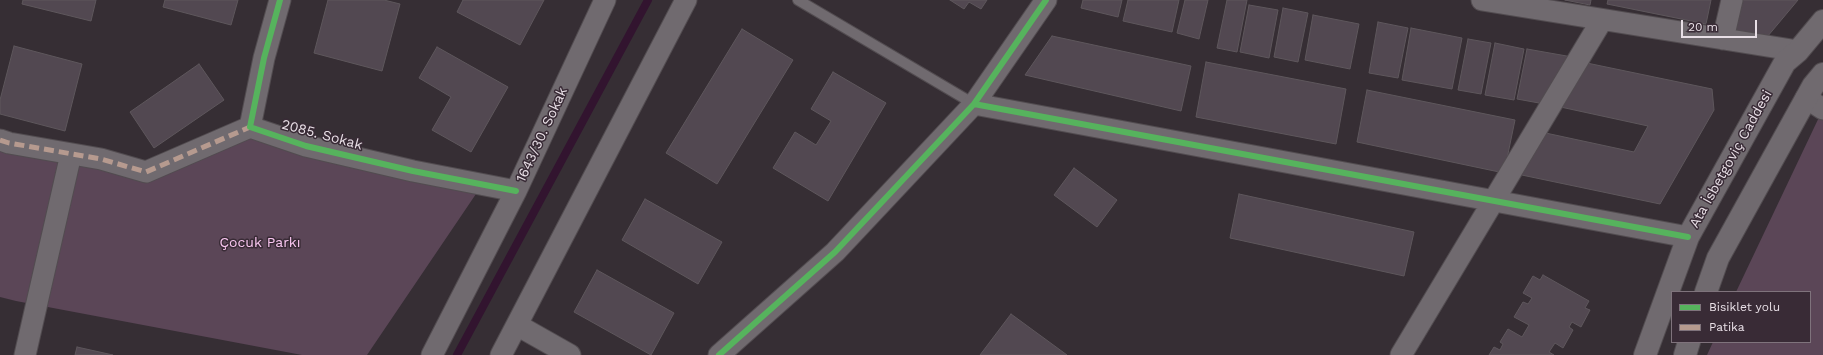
<!DOCTYPE html>
<html>
<head>
<meta charset="utf-8">
<style>
  body { margin:0 }
  #map { position:relative; width:1823px; height:355px; overflow:hidden; background:#362e34; font-family:"Work Sans",sans-serif }
  canvas { display:block }
  .legend { position:absolute; left:1671px; top:291px; width:140px; height:52px; box-sizing:border-box; background:#392b36; border:1px solid #7f737c; margin:0; padding:5px 7px; list-style:none; font-size:12px; color:#e8dfe6 }
  .legend li { display:flex; align-items:center; gap:8px; height:20px }
  .legend b { width:20px; border:1px solid #7f737c }
  .scale { position:absolute; left:1681px; top:20px; width:76px; height:18px; box-sizing:border-box; border:2px solid #e8dfe6; border-top:0; padding-left:5px; font-size:12px; line-height:14px; white-space:nowrap; color:#e8dfe6; -webkit-text-stroke:3px #392b36; paint-order:stroke }
</style>
</head>
<body>
<div id="map">
<canvas width="1823" height="355"></canvas>
<ul class="legend">
<li><b style="height:5px;background:#56b35d"></b>Bisiklet yolu</li>
<li><b style="height:5px;background:#b69a8f"></b>Patika</li>
</ul>
<div class="scale">20 m</div>
</div>
<script>
const ctx = document.querySelector('canvas').getContext('2d');
ctx.lineJoin = 'round';
function paint(path, color) {
  ctx.fillStyle = color;
  ctx.fill(path, 'evenodd');
}
function poly(rows) {
  const path = new Path2D();
  for (const r of rows) {
    path.moveTo(r[0], r[1]);
    for (let i = 2; i < r.length; i += 2) path.lineTo(r[i], r[i + 1]);
  }
  return path;
}
function trace(path, color, width, dash) {
  ctx.strokeStyle = color;
  ctx.lineWidth = width;
  ctx.lineCap = dash ? 'butt' : 'round';
  ctx.setLineDash(dash || []);
  ctx.stroke(path);
}
function drawText(font, color, halo, rows, align = 'center') {
  ctx.font = font + ' "Work Sans",sans-serif';
  ctx.lineWidth = 3;
  ctx.setLineDash([]);
  ctx.textBaseline = 'middle';
  ctx.strokeStyle = halo;
  ctx.fillStyle = color;
  for (const [text, x, y, turn = 0] of rows) {
    ctx.save();
    ctx.translate(x, y);
    ctx.rotate((+turn || 0) * Math.PI / 180);
    ctx.textAlign = isNaN(turn) ? turn : align;
    if (halo) ctx.strokeText(text, 0, 0);
    ctx.fillText(text, 0, 0);
    ctx.restore();
  }
}
paint(poly([
  [1822,111,1823,112,1823,355,1707,355,1713,342,1810,342,1810,292,1736,292],
  [251,134,478,191,367,355,302,355,16,301,0,297,0,144,147,179]
]), '#5b4657');
trace(poly([
  [457,355,648,0]
]), '#32142f', 8);
const building = poly([
  [23,0,96,0,91,21,22,4,23,0],
  [165,0,238,0,231,25,163,7,165,0],
  [328,0,384,0,400,4,382,71,314,53,328,0],
  [463,0,544,0,520,45,457,12,463,0],
  [950,0,987,0,981,9,969,2,964,9,950,0],
  [1083,0,1122,0,1118,17,1081,8,1083,0],
  [1128,0,1179,0,1172,32,1123,21,1128,0],
  [1185,0,1208,0,1199,39,1177,33,1185,0],
  [1227,0,1247,0,1237,52,1217,48,1227,0],
  [1565,0,1591,0,1590,5,1565,0],
  [1608,0,1711,0,1706,24,1607,4,1608,0],
  [1740,0,1798,0,1762,43,1728,31,1740,0],
  [1249,5,1278,10,1269,58,1240,52,1249,5],
  [1283,8,1308,13,1298,62,1274,57,1283,8],
  [1313,15,1359,24,1350,69,1305,60,1313,15],
  [1378,22,1408,28,1398,78,1369,73,1378,22],
  [1411,28,1462,38,1452,89,1402,80,1411,28],
  [742,29,793,60,717,184,666,153,742,29],
  [1052,36,1191,66,1181,111,1025,75,1052,36],
  [1468,39,1491,43,1481,94,1458,90,1468,39],
  [1495,43,1524,49,1514,100,1485,95,1495,43],
  [14,46,82,64,65,131,0,114,0,100,14,46],
  [437,47,508,87,471,152,432,130,451,97,419,78,437,47],
  [1527,49,1578,58,1550,105,1517,99,1527,49],
  [1206,62,1346,89,1336,144,1196,117,1206,62],
  [1582,62,1712,89,1714,110,1660,204,1517,174,1541,132,1634,152,1648,126,1556,106,1582,62],
  [199,64,224,100,154,148,130,112,199,64],
  [833,72,886,103,828,201,773,168,795,132,816,145,831,121,811,109,833,72],
  [1367,90,1515,120,1504,173,1357,142,1367,90],
  [1074,168,1117,200,1097,227,1054,195,1074,168],
  [1239,194,1414,232,1404,276,1230,238,1239,194],
  [645,199,722,242,698,284,622,240,645,199],
  [597,270,674,313,651,355,574,312,597,270],
  [1543,275,1589,301,1585,308,1590,310,1581,327,1572,322,1569,327,1573,330,1563,348,1555,343,1549,352,1554,355,1489,355,1494,347,1500,350,1503,344,1500,342,1508,329,1522,337,1529,325,1514,317,1523,302,1528,304,1532,298,1523,293,1533,276,1540,280,1543,275],
  [1011,314,1067,355,980,355,1011,314],
  [77,347,113,355,75,355,77,347]
]);
paint(building, '#524851');
trace(building, '#5e575c', 1);
const service = poly([
  [798,0,974,104]
]);
const minor = poly([
  [280,0,264,58,250,127,306,146,413,171,516,191],
  [1482,0,1798,51],
  [1723,39,1732,0],
  [1806,98,1823,109],
  [974,104,1688,237],
  [0,140,9,143,101,159,146,172,250,127],
  [517,325,570,355],
  [25,355,71,154],
  [432,355,516,191,605,0],
  [501,355,686,0],
  [719,355,835,252,974,104,1046,0],
  [1401,355,1602,20]
]);
const secondary = poly([
  [1706,292,1718,258,1813,86,1823,74],
  [1645,355,1688,237,1785,62,1798,51,1823,21],
  [1685,355,1689,342]
]);
trace(service, '#524c50', 12);
trace(minor, '#524c50', 23);
trace(secondary, '#524c50', 24);
trace(service, '#706a6f', 10);
trace(minor, '#706a6f', 21);
trace(secondary, '#706a6f', 22);
trace(poly([
  [0,140,9,143,101,159,146,172,250,127]
]), '#b69a8f', 5, [10, 5]);
trace(poly([
  [280,0,264,58,250,127,306,146,413,171,516,191],
  [974,104,1688,237],
  [719,355,835,252,974,104,1046,0]
]), '#56b35d', 6);
drawText('14px', '#e8dfe6', '#392b36', [
  ["2085. Sokak",322,135,15],
  ["1643/30. Sokak",542,135,-65],
  ["Ata İsbetgoviç Caddesi",1731,159,-61]
]);
drawText('14px', '#fac7f1', '#392b36', [
  ["Çocuk Parkı",260,243]
]);
</script>
</body>
</html>
